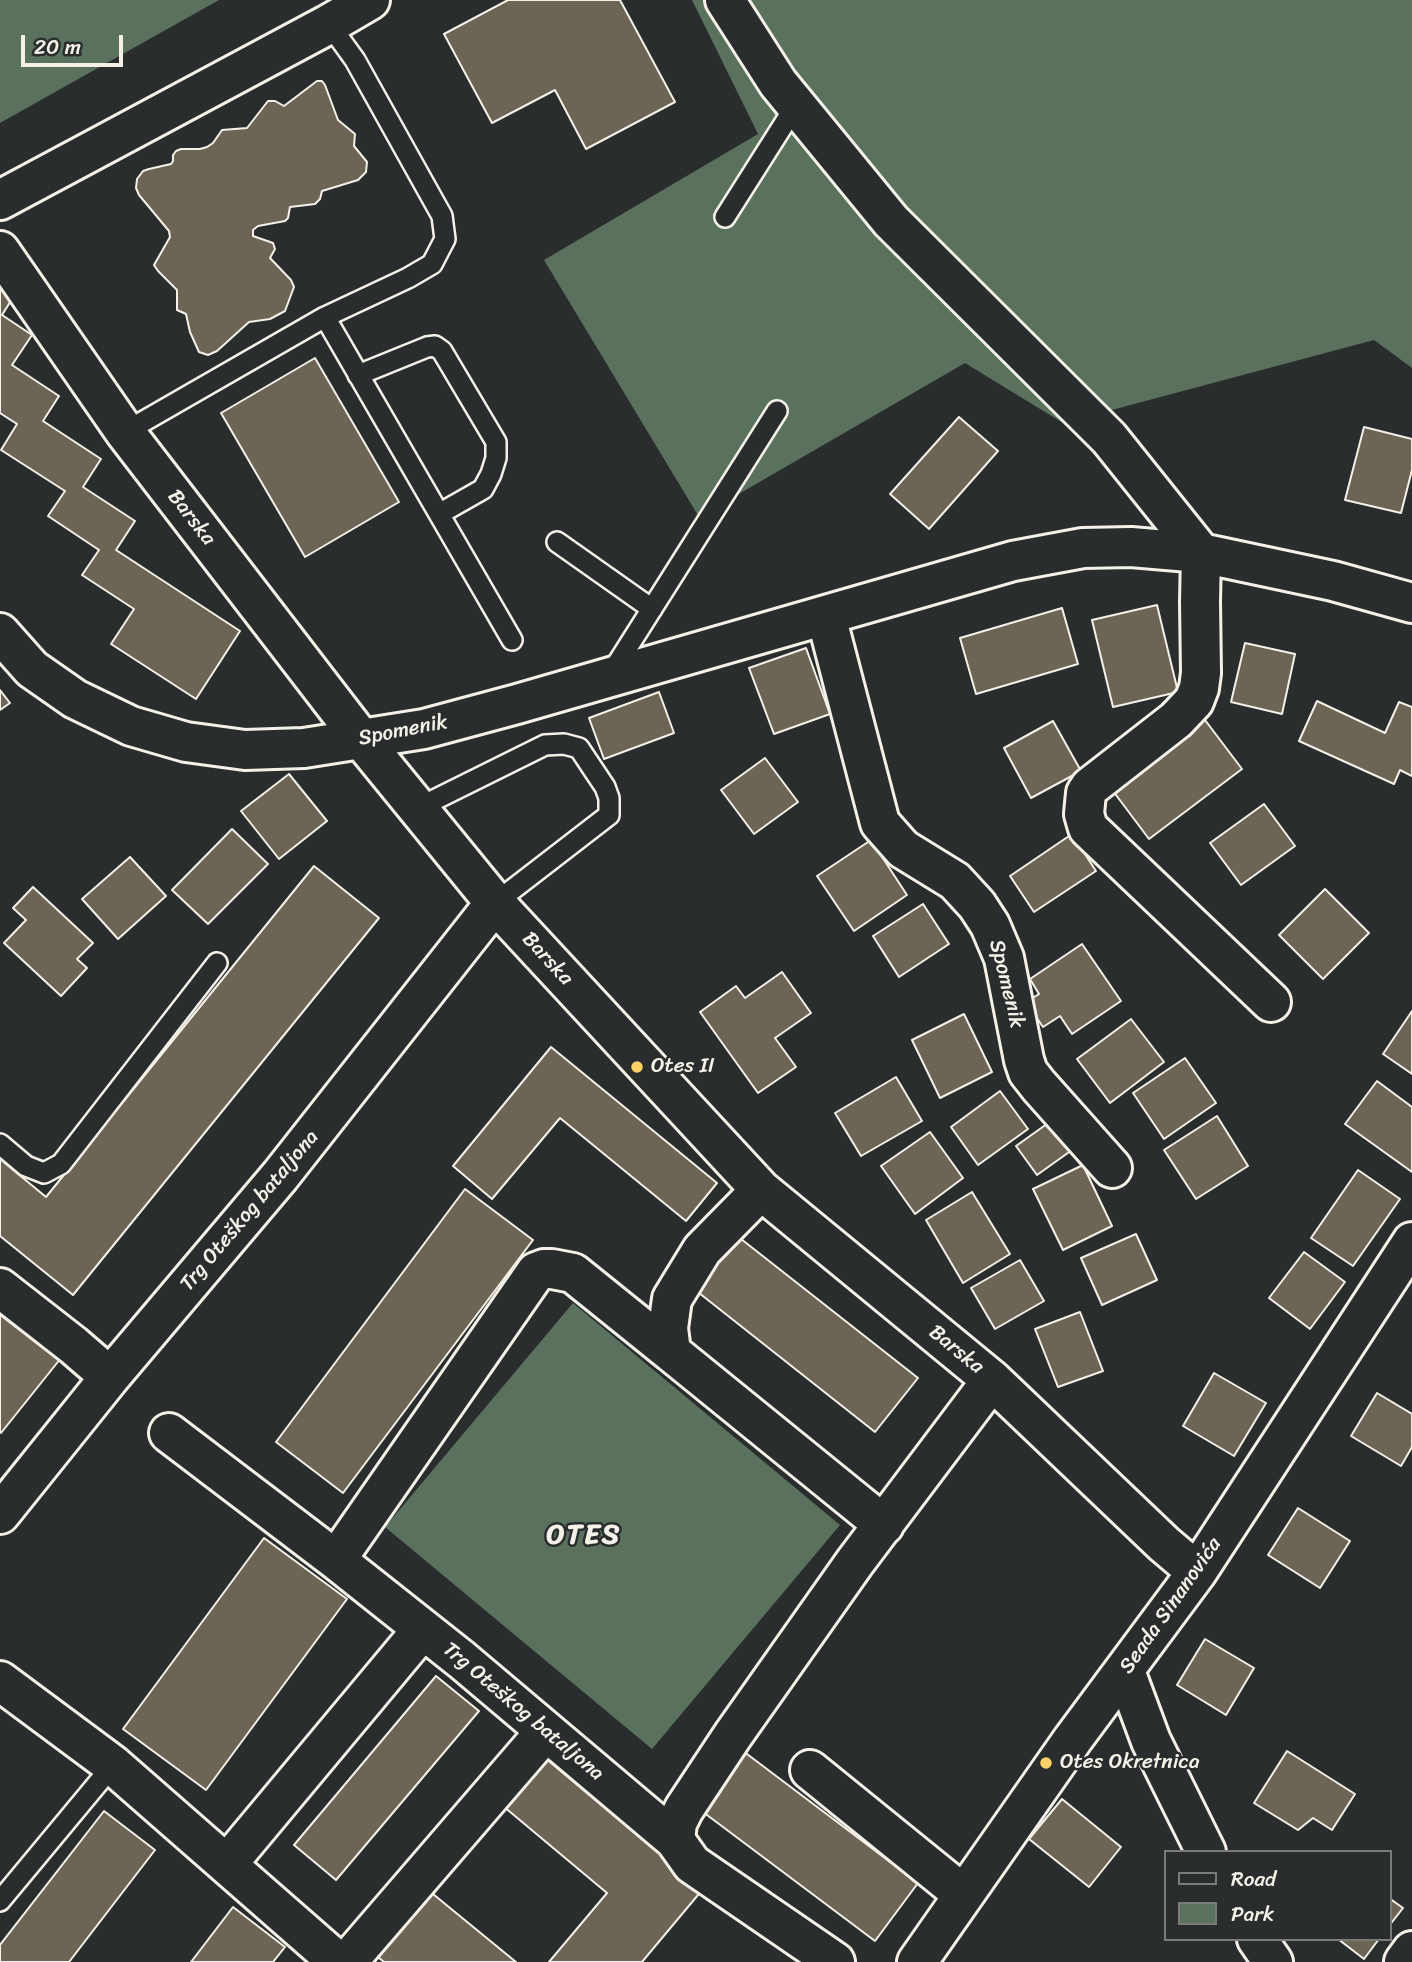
<!DOCTYPE html>
<html>
<head>
<meta charset="utf-8">
<style>
  body { margin:0 }
  #map { position:relative; width:1412px; height:1962px; overflow:hidden; background:#2a2d2e; font-family:Sriracha,sans-serif }
  canvas { display:block }
  .legend { position:absolute; left:1164px; top:1850px; width:228px; height:91px; box-sizing:border-box; background:#2a2d2e; border:2px solid #7b7b78; margin:0; padding:9px 12px; list-style:none; font-size:21px; color:#f4f1e8 }
  .legend li { display:flex; align-items:center; gap:14px; height:35px }
  .legend b { width:35px; border:2px solid #7b7b78 }
  .scale { position:absolute; left:21px; top:35px; width:102px; height:32px; box-sizing:border-box; border:4px solid #f4f1e8; border-top:0; padding-left:9px; font-size:21px; line-height:24px; white-space:nowrap; color:#f4f1e8; -webkit-text-stroke:5px #2a2d2e; paint-order:stroke }
</style>
</head>
<body>
<div id="map">
<canvas width="1412" height="1962"></canvas>
<ul class="legend">
<li><b style="height:9px;background:#2a2d2e"></b>Road</li>
<li><b style="height:19px;background:#5a715d"></b>Park</li>
</ul>
<div class="scale">20 m</div>
</div>
<script>
const ctx = document.querySelector('canvas').getContext('2d');
ctx.lineJoin = 'round';
function paint(path, color) {
  ctx.fillStyle = color;
  ctx.fill(path, 'evenodd');
}
function poly(rows) {
  const path = new Path2D();
  for (const r of rows) {
    path.moveTo(r[0], r[1]);
    for (let i = 2; i < r.length; i += 2) path.lineTo(r[i], r[i + 1]);
  }
  return path;
}
function trace(path, color, width, dash) {
  ctx.strokeStyle = color;
  ctx.lineWidth = width;
  ctx.lineCap = dash ? 'butt' : 'round';
  ctx.setLineDash(dash || []);
  ctx.stroke(path);
}
function drawText(font, color, halo, rows, align = 'center') {
  ctx.font = font + ' Sriracha,sans-serif';
  ctx.lineWidth = 5;
  ctx.setLineDash([]);
  ctx.textBaseline = 'middle';
  ctx.strokeStyle = halo;
  ctx.fillStyle = color;
  for (const [text, x, y, turn = 0] of rows) {
    ctx.save();
    ctx.translate(x, y);
    ctx.rotate((+turn || 0) * Math.PI / 180);
    ctx.textAlign = isNaN(turn) ? turn : align;
    if (halo) ctx.strokeText(text, 0, 0);
    ctx.fillText(text, 0, 0);
    ctx.restore();
  }
}
paint(poly([
  [0,0,219,0,0,123],
  [692,0,1412,0,1412,368,1374,340,1063,423,965,363,699,517,544,260,758,134],
  [573,1303,840,1525,652,1749,385,1527]
]), '#5a715d');
const building = poly([
  [508,0,620,0,675,102,586,149,555,90,492,123,444,34,508,0],
  [317,81,322,81,325,85,338,120,355,134,354,146,367,162,366,172,358,180,322,191,320,199,315,204,290,207,288,218,285,221,258,226,253,230,253,236,273,243,275,249,270,258,291,280,294,287,285,311,270,319,249,322,217,351,208,355,199,352,190,332,186,314,177,310,177,290,158,271,154,265,170,237,169,231,139,195,136,188,137,179,143,171,149,169,171,164,173,161,173,155,176,151,181,149,200,149,207,147,213,143,222,130,247,128,268,101,275,101,284,106,317,81],
  [0,286,14,296,2,315,32,335,12,365,59,396,43,421,101,459,83,487,135,521,116,550,240,631,196,699,111,644,134,609,82,575,99,550,48,516,65,491,1,450,17,424,0,413,0,286],
  [315,358,399,502,305,557,221,413,315,358],
  [959,417,998,451,929,529,890,494,959,417],
  [1364,427,1412,439,1412,470,1401,513,1345,500,1364,427],
  [1157,605,1178,692,1113,707,1092,620,1157,605],
  [1062,608,1078,664,976,694,960,638,1062,608],
  [1245,643,1295,654,1282,714,1231,702,1245,643],
  [806,648,830,714,774,734,749,668,806,648],
  [0,690,10,703,0,710,0,690],
  [659,692,674,733,604,759,589,718,659,692],
  [1317,701,1385,733,1399,702,1412,707,1412,776,1400,770,1394,784,1299,741,1317,701],
  [1205,720,1242,769,1149,839,1113,791,1205,720],
  [1053,721,1081,771,1031,798,1004,748,1053,721],
  [765,758,798,802,754,834,721,790,765,758],
  [289,774,327,821,279,859,241,811,289,774],
  [1264,804,1295,846,1241,885,1210,843,1264,804],
  [232,829,268,864,208,924,172,890,232,829],
  [1072,834,1096,871,1034,912,1010,876,1072,834],
  [871,840,907,895,854,931,817,876,871,840],
  [130,857,166,896,118,939,82,899,130,857],
  [314,866,379,918,73,1295,0,1236,0,1159,46,1197,314,866],
  [33,887,93,943,77,959,87,968,61,996,4,943,26,920,13,908,33,887],
  [1325,889,1369,933,1323,979,1279,935,1325,889],
  [923,904,949,944,899,977,873,936,923,904],
  [1082,944,1121,1001,1072,1034,1060,1016,1043,1027,1026,1002,1039,994,1030,979,1082,944],
  [782,972,811,1013,775,1038,796,1067,758,1093,700,1012,736,986,745,998,782,972],
  [1412,1011,1412,1074,1383,1054,1412,1011],
  [964,1014,992,1072,940,1098,912,1040,964,1014],
  [1131,1019,1164,1062,1110,1103,1077,1059,1131,1019],
  [551,1047,717,1183,686,1221,560,1118,492,1199,453,1166,551,1047],
  [1185,1058,1216,1103,1164,1139,1133,1093,1185,1058],
  [896,1077,922,1121,861,1156,835,1113,896,1077],
  [1377,1081,1412,1107,1412,1172,1345,1124,1377,1081],
  [1000,1091,1028,1129,978,1165,951,1127,1000,1091],
  [1217,1116,1248,1166,1196,1199,1164,1150,1217,1116],
  [1051,1121,1072,1150,1037,1175,1016,1146,1051,1121],
  [930,1132,963,1178,915,1214,881,1166,930,1132],
  [1083,1165,1112,1226,1063,1250,1033,1189,1083,1165],
  [1358,1170,1400,1199,1353,1266,1311,1238,1358,1170],
  [465,1189,533,1240,343,1493,276,1442,465,1189],
  [972,1192,1010,1254,963,1283,926,1220,972,1192],
  [1136,1234,1157,1280,1102,1305,1081,1258,1136,1234],
  [736,1235,918,1378,875,1432,694,1289,736,1235],
  [1304,1252,1345,1282,1310,1329,1269,1298,1304,1252],
  [1020,1260,1044,1301,995,1329,971,1288,1020,1260],
  [0,1309,61,1358,1,1433,0,1432,0,1309],
  [1080,1312,1103,1371,1058,1387,1035,1329,1080,1312],
  [1214,1373,1266,1403,1234,1456,1183,1426,1214,1373],
  [1377,1393,1412,1414,1412,1447,1401,1466,1351,1436,1377,1393],
  [1298,1508,1350,1541,1320,1588,1268,1555,1298,1508],
  [264,1538,347,1599,206,1790,123,1729,264,1538],
  [1205,1639,1254,1668,1226,1715,1177,1685,1205,1639],
  [436,1676,479,1711,336,1880,294,1845,436,1676],
  [743,1751,918,1883,875,1941,699,1809,743,1751],
  [1287,1751,1355,1794,1332,1830,1313,1818,1298,1830,1254,1803,1287,1751],
  [544,1757,703,1889,642,1962,549,1962,607,1893,503,1806,544,1757],
  [1062,1799,1121,1847,1089,1887,1029,1839,1062,1799],
  [104,1811,155,1850,69,1962,0,1962,0,1945,104,1811],
  [422,1885,516,1962,384,1962,368,1949,422,1885],
  [1389,1898,1403,1908,1389,1926,1389,1898],
  [233,1907,285,1947,273,1962,191,1962,233,1907],
  [1338,1939,1379,1939,1364,1959,1338,1939]
]);
paint(building, '#6c6454');
trace(building, '#f4f1e8', 2);
const service = poly([
  [725,217,796,105],
  [325,317,512,640],
  [358,375,427,347,435,346,442,351,496,442,496,458,491,474,483,489,439,514],
  [125,432,325,317,408,278,432,264,445,239,442,216,355,60,329,24],
  [557,542,652,609],
  [610,675,777,411],
  [418,808,545,745,564,744,579,748,605,787,609,798,609,815,495,903],
  [0,1144,26,1166,44,1173,61,1164,217,963],
  [0,1901,113,1765]
]);
const minor = poly([
  [725,0,778,83,891,221,1109,438,1201,553,1200,602,1201,673,1199,688,1194,701,1176,720,1090,787,1086,793,1084,814,1088,828,1271,1002],
  [0,200,329,24,370,0],
  [0,251,125,432,362,740,495,903,761,1190,992,1380,1164,1544,1197,1572],
  [826,616,880,823,903,849,955,881,977,905,990,925,1004,958,1024,1060,1028,1072,1039,1086,1112,1168],
  [0,633,32,669,75,699,131,726,186,742,245,750,304,748,424,729,517,704,1013,561,1083,548,1131,547,1201,553,1333,581,1412,603],
  [761,1190,702,1250,672,1299,668,1328,671,1352,884,1525],
  [0,1288,73,1345,110,1377],
  [169,1433,336,1560,462,1660,675,1840],
  [0,1514,110,1377,280,1176,495,903],
  [336,1560,536,1272,544,1269,552,1269,573,1273,671,1352],
  [1125,1671,1151,1741,1206,1852],
  [0,1681,113,1765,338,1962],
  [810,1770,964,1895],
  [227,1864,423,1629],
  [1257,1939,1273,1962],
  [347,1962,546,1731],
  [835,1962,692,1864,675,1840,677,1823,684,1809,733,1735,855,1562,992,1380],
  [917,1962,1073,1739,1197,1572,1412,1242],
  [1404,1962,1412,1951]
]);
trace(service, '#f4f1e8', 24);
trace(minor, '#f4f1e8', 44);
trace(service, '#2a2d2e', 19);
trace(minor, '#2a2d2e', 38);
for (const [x, y, r, color] of [
  [637,1067,7,"#ffd166"],
  [1046,1763,7,"#ffd166"]
]) {
  const dot = new Path2D();
  dot.arc(x, y, r, 0, 2 * Math.PI);
  ctx.fillStyle = color;
  ctx.fill(dot);
  trace(dot, '#2a2d2e', 2.5);
}
drawText('21px', '#f4f1e8', '#2a2d2e', [
  ["Barska",191,518,52],
  ["Spomenik",403,731,-11],
  ["Barska",547,959,47],
  ["Spomenik",1006,984,76],
  ["Trg Oteškog bataljona",250,1211,-50],
  ["Barska",956,1350,39],
  ["Seada Sinanovića",1171,1606,-55],
  ["Trg Oteškog bataljona",523,1712,40]
]);
drawText('21px', '#f4f1e8', '#2a2d2e', [
  ["Otes II",651,1067],
  ["Otes Okretnica",1060,1763]
], 'left');
ctx.letterSpacing = '2px';
drawText('bold 28px', '#f4f1e8', '#2a2d2e', [
  ["OTES",584,1536]
]);
ctx.letterSpacing = '0px';
</script>
</body>
</html>
